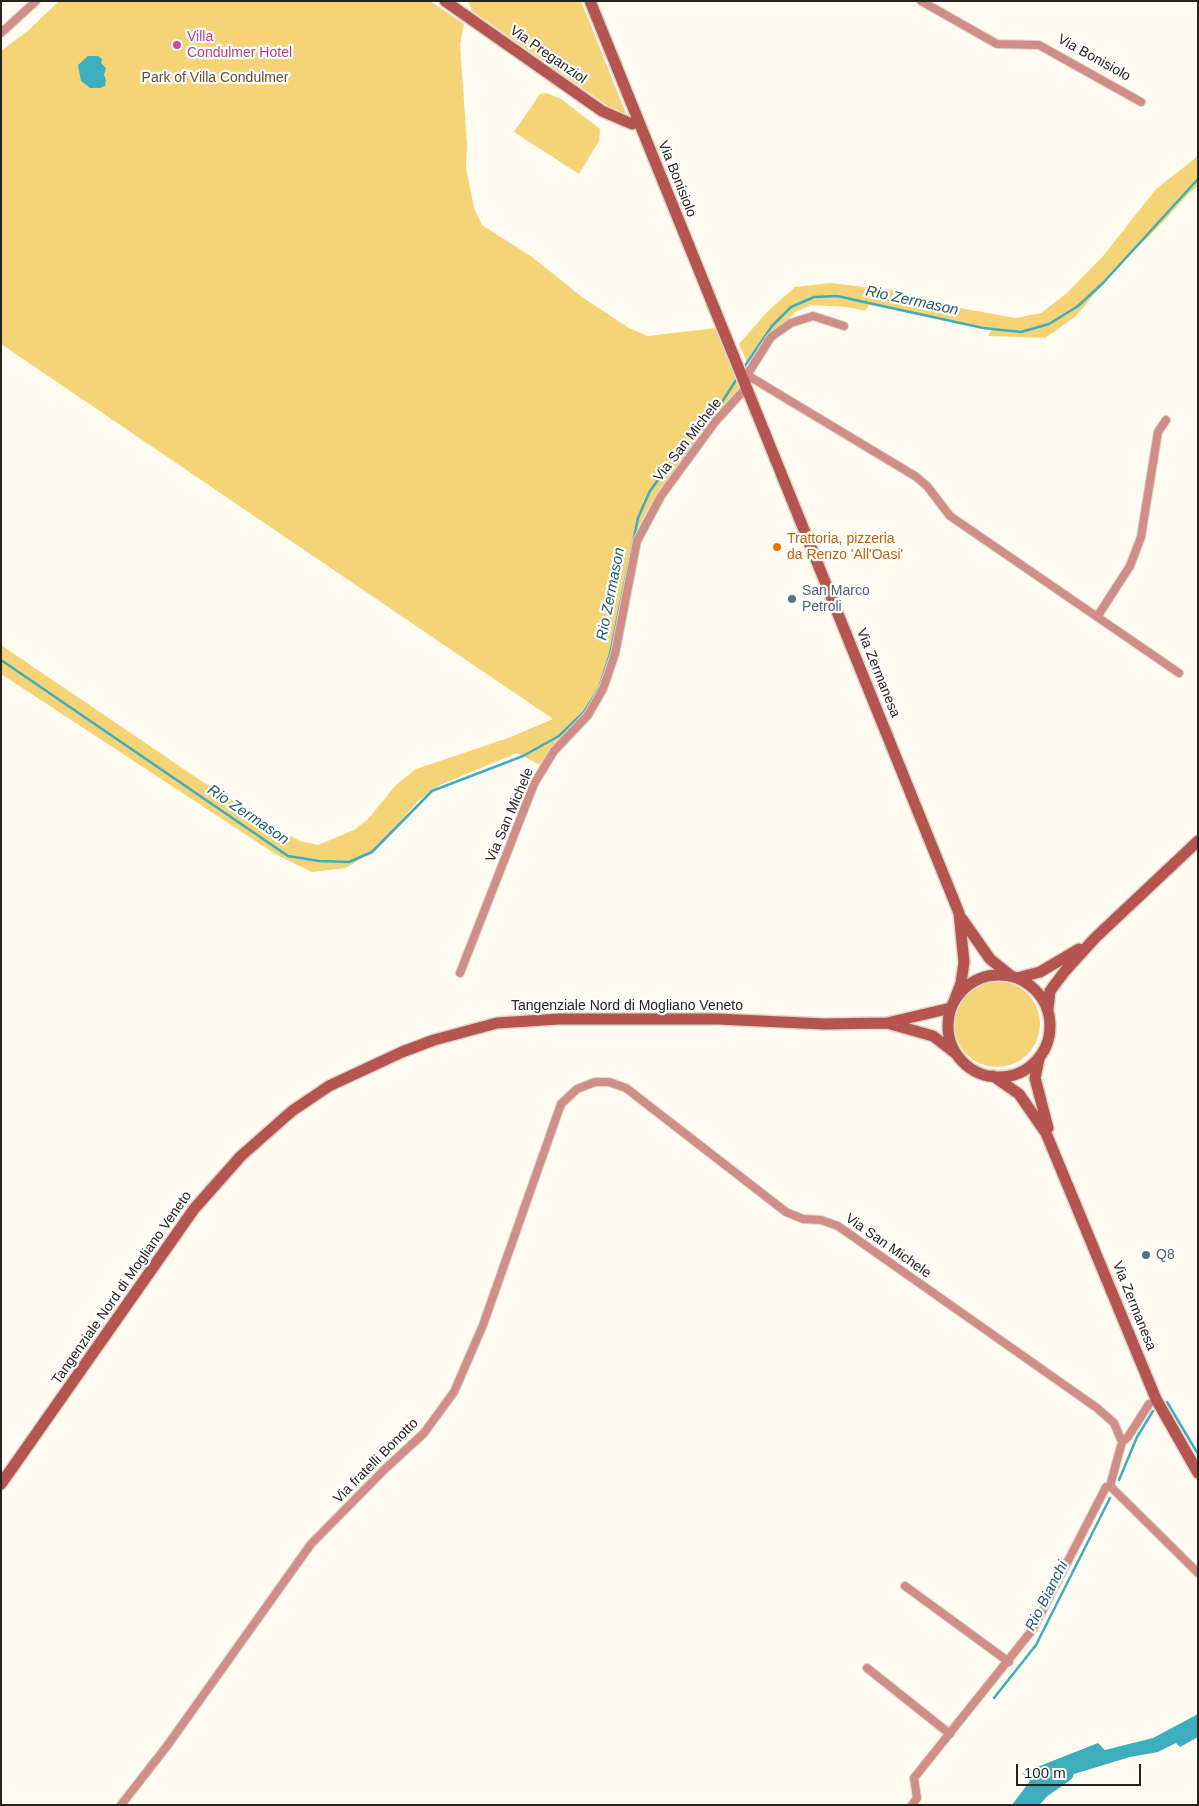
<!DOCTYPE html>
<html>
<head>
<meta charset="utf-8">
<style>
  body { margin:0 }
  #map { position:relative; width:1199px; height:1806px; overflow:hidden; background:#fffbf1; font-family:Arial,sans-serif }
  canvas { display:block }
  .frame { position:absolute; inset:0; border:2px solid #25231d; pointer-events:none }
  .scale { position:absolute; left:1016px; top:1764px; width:125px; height:22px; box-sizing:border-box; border:2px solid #25231d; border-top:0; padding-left:6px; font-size:15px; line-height:18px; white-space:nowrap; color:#25231d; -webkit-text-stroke:4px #fff; paint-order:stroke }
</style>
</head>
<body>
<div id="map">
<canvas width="1199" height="1806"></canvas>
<div class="frame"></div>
<div class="scale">100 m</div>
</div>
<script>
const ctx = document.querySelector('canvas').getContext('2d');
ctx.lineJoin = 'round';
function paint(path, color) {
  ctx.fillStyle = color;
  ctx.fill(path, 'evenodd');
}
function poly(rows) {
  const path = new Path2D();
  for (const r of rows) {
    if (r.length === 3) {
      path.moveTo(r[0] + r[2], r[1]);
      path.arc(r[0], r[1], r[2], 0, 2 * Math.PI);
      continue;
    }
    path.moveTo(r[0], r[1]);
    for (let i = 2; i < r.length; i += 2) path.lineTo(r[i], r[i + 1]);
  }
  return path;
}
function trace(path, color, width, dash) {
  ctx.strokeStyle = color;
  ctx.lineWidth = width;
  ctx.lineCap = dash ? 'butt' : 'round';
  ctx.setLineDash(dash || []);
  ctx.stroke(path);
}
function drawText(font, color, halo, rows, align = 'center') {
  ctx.font = font + ' Arial,sans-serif';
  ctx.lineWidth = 4.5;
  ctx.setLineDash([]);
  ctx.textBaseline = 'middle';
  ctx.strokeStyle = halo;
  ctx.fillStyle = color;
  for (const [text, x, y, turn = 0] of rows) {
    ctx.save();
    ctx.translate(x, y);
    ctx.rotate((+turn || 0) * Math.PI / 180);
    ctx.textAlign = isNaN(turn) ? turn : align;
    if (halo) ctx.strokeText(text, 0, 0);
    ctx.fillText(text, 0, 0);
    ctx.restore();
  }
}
paint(poly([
  [59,1,430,1,464,24,460,44,467,144,466,168,474,208,482,225,532,257,582,297,629,328,648,336,716,328,741,386,722,408,652,502,639,526,631,550,611,660,592,700,569,732,540,765,517,753,440,785,418,801,375,850,346,868,312,872,277,855,1,674,1,645,200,780,278,829,300,841,318,845,354,830,368,819,396,785,416,769,511,737,553,719,1,344,1,51,30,29],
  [468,1,581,1,627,116,615,111,472,11],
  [546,93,561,99,600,129,599,141,579,174,514,132,540,94],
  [1198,156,1198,186,1189,193,1162,223,1110,275,1075,317,1045,338,988,336,991,330,869,305,865,311,847,307,811,305,795,312,748,364,739,344,768,311,795,287,830,283,892,290,965,309,1016,318,1041,313,1067,293,1103,256,1156,189],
  [997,1024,43]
]), '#f5d478');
paint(poly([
  [88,56,98,56,102,59,101,63,106,68,104,75,106,80,105,86,100,88,90,88,81,81,78,65],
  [1198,1714,1198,1737,1180,1747,1176,1743,1158,1752,1130,1757,1074,1774,1038,1790,1027,1805,1012,1805,1030,1781,1022,1773,1098,1743,1105,1750,1153,1738]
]), '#3eadbe');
trace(poly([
  [742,370,772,326,791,307,814,297,837,296,983,328,1021,332,1049,324,1078,306,1103,283,1198,179],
  [702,433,738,377],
  [1,660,288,856,319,861,349,862,372,852,432,791,523,756,559,736,584,712,599,688,610,654,638,518,650,491,664,472,698,440],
  [1167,1402,1198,1454],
  [1119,1480,1137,1437,1153,1411],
  [994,1698,1036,1645,1110,1498]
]), '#3eadbe', 2.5);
trace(poly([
  [1029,1805,1043,1790,1066,1774]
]), '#3eadbe', 15);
const street = poly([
  [921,1,997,44,1039,45,1141,102],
  [1,33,36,1],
  [747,375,915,476,927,486,950,516,1179,673],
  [1097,617,1130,566,1141,537,1158,432,1166,420],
  [460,973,534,784,554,751,588,715,603,689,615,654,637,541,661,496,715,422,745,389,747,375,771,337,791,323,813,316,844,326],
  [1122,1442,1128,1437,1149,1404],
  [905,1586,1009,1662],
  [867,1668,950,1734],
  [121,1805,167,1746,311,1544,385,1469,424,1433,454,1392,483,1325,561,1104,577,1089,595,1082,609,1082,626,1088,786,1212,803,1219,821,1220,838,1226,1097,1408,1114,1423,1122,1442,1110,1486,1198,1573],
  [912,1805,917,1798,914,1778,1033,1629,1106,1487,1110,1486]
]);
const secondary = poly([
  [445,1,602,111,632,124,638,121],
  [590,1,959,913,964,962,961,983,954,1002],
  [962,919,990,959,1011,976],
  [999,1026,51],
  [1017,978,1040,972,1079,949],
  [1048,1009,1050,991,1065,971,1095,938,1198,841],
  [887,1023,933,1036,955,1053],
  [1039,1059,1035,1078,1048,1128],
  [993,1076,1019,1094,1046,1133,1156,1399,1198,1473],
  [1,1484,194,1209,241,1156,292,1111,329,1086,402,1052,434,1040,497,1023,559,1019,718,1019,824,1024,887,1023,951,1008]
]);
trace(street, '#dcd8cf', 10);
trace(secondary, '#dcd8cf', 14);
trace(street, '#d18e87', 8);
trace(secondary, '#b6554f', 11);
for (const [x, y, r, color] of [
  [177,45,5,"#d1479c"],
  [777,547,5,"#e8710a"],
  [792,599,5,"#5c6f8a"],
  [1146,1255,5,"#5c6f8a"]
]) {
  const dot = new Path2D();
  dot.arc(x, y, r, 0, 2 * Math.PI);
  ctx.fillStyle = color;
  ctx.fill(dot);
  trace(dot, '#fff', 2);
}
drawText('14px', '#b23c85', '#fff', [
  ["Villa",187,37],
  ["Condulmer Hotel",187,53]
], 'left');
drawText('14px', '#25231d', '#fff', [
  ["Via Preganziol",548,55,35],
  ["Via Bonisiolo",1094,58,29],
  ["Via Bonisiolo",677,179,68],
  ["Via San Michele",688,440,-52],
  ["Via Zermanesa",878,673,68],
  ["Via San Michele",510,815,-67],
  ["Tangenziale Nord di Mogliano Veneto",627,1006],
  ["Via San Michele",888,1246,35],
  ["Tangenziale Nord di Mogliano Veneto",122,1288,-55],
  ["Via Zermanesa",1134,1306,68],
  ["Via fratelli Bonotto",376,1461,-45]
]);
drawText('14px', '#605127', '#fff', [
  ["Park of Villa Condulmer",215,78]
]);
drawText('14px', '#c56008', '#fff', [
  ["Trattoria, pizzeria",787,539],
  ["da Renzo 'All'Oasi'",787,555]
], 'left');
drawText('14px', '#4e5e75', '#fff', [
  ["San Marco",802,591],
  ["Petroli",802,607],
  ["Q8",1156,1255]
], 'left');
drawText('italic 15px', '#1c5963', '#fff', [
  ["Rio Zermason",912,301,12],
  ["Rio Zermason",611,594,-79],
  ["Rio Zermason",248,815,34],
  ["Rio Bianchi",1047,1596,-63]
]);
</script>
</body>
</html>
